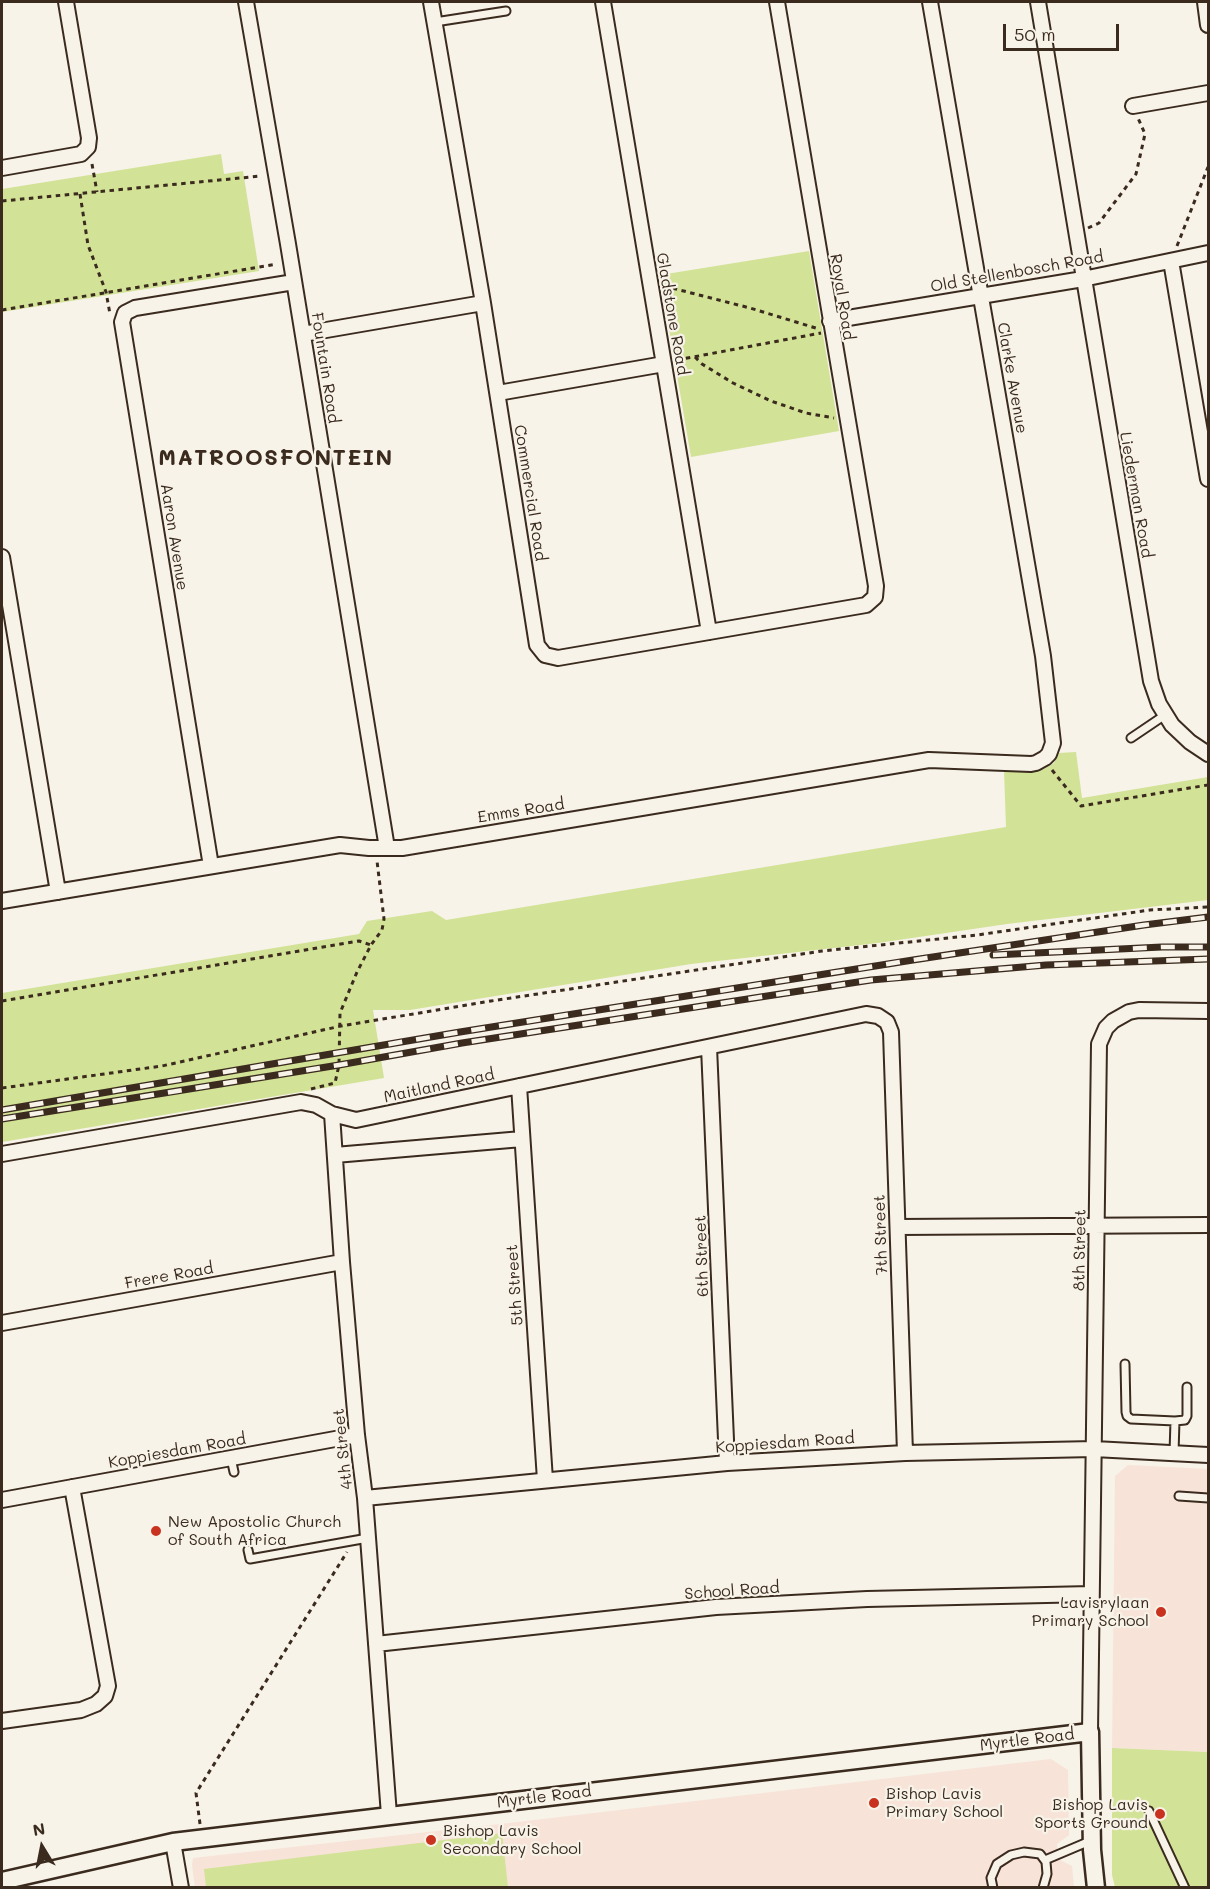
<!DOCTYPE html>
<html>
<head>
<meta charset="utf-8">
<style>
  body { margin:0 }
  #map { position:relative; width:1210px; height:1889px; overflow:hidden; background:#f7f3e8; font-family:Mali,sans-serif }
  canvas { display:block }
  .frame { position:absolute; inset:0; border:3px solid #3b2a1e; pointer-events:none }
  .north { position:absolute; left:12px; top:1817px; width:60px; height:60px; -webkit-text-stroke:4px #f7f3e8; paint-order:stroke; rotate:350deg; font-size:16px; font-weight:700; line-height:24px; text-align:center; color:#3b2a1e }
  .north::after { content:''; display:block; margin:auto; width:21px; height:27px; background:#3b2a1e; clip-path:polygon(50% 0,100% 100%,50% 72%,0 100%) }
  .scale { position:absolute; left:1003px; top:24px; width:116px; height:27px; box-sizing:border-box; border:3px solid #3b2a1e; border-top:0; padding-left:8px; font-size:18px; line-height:21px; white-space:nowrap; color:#3b2a1e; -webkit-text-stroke:4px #f7f3e8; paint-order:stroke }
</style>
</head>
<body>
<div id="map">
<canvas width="1210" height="1889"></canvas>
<div class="frame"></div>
<div class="north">N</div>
<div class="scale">50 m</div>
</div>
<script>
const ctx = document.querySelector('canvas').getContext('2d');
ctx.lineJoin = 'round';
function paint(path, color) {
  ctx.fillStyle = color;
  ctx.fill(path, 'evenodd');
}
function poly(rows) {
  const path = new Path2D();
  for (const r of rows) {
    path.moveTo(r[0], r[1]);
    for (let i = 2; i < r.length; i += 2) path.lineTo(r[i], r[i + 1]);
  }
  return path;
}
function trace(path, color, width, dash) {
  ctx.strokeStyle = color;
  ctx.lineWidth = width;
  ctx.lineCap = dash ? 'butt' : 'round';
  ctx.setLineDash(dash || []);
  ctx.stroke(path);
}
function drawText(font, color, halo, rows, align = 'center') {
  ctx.font = font + ' Mali,sans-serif';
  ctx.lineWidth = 4.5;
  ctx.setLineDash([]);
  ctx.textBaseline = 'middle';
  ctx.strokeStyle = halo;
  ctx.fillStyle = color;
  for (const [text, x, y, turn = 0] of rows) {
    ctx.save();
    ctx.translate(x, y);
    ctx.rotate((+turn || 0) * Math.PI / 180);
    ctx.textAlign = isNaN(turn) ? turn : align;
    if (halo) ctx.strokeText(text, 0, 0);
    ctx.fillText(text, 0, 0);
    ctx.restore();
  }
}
paint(poly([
  [1128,1465,1208,1469,1208,1752,1112,1748,1115,1476],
  [1051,1759,1068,1770,1069,1835,1057,1844,1058,1859,1072,1866,1074,1887,195,1888,192,1865,193,1858,509,1823]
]), '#f8e3d8');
paint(poly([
  [221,154,224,174,243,171,259,271,2,312,2,189],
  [809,251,839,431,691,457,660,275],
  [1076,752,1082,798,1208,777,1208,900,1007,924,878,943,691,964,410,1010,373,1010,384,1078,2,1142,2,993,359,934,367,921,432,911,446,920,1006,827,1004,770,1044,769,1054,763,1059,753],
  [1112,1748,1208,1752,1208,1887,1115,1887,1112,1875],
  [502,1833,508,1887,206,1887,204,1869]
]), '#d2e296');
const service = poly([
  [435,22,506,11],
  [1131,738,1165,715],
  [1125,1364,1126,1412,1127,1416,1131,1419,1175,1421,1185,1420,1187,1416,1187,1387],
  [1174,1453,1175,1421],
  [231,1458,234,1472],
  [1179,1496,1208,1498],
  [248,1550,250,1559,368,1538],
  [1149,1811,1185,1888],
  [1045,1860,1090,1841],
  [993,1888,991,1878,997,1864,1011,1855,1024,1852,1040,1854,1046,1862,1047,1874,1043,1888]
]);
const minor = poly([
  [246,2,288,244,387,848],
  [431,2,483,303,537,645,545,655,558,658,866,605,875,597,876,586,777,2],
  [603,2,709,632],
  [1038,2,1151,681,1159,704,1172,725,1190,742,1208,754],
  [1205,2,1208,25],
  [1133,106,1208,93],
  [2,168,81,154,88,147,89,138,66,2],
  [1171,261,1208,479],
  [830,321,1083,279,1208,253],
  [303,334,483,303],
  [498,393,664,364],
  [2,557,58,892],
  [211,866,122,322,125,313,135,308,294,282],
  [2,901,340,845,369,848,402,848,929,760,1031,764,1036,763,1045,758,1049,754,1053,743,1043,656,930,2],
  [709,1047,727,1463],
  [519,1086,545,1480],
  [332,1114,342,1262,357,1435,365,1498,389,1815],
  [2,1154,301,1102,316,1105,332,1114,356,1120,866,1014,878,1016,887,1022,891,1032,905,1453],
  [335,1155,522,1139],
  [898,1227,1208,1225],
  [2,1323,342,1262],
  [365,1498,727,1463,905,1453,1094,1449,1208,1455],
  [2,1500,357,1435],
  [376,1644,716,1607,867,1599,1091,1594],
  [2,1721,81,1710,96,1704,105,1696,108,1686,72,1487],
  [1090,1732,1099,1044,1106,1028,1113,1021,1129,1012,1139,1010,1208,1011],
  [173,1842,181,1888]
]);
const tertiary = poly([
  [2,1881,173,1842,1090,1732,1092,1850,1096,1888]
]);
trace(service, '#3b2a1e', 11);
trace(minor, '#3b2a1e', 18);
trace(tertiary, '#3b2a1e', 21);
trace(poly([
  [92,164,97,192],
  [80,194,88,245,106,292,110,314],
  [2,201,261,176],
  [1088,228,1099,223,1136,174,1145,134,1138,118],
  [1177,246,1208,167],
  [664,286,750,308,819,329],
  [2,310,277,264],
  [695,357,702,364,733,383,771,401,806,413,834,418],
  [677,360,821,333],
  [1052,770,1081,806,1208,785],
  [2,1001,359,941,371,945],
  [2,1088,162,1066,341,1026,491,1001,822,951,977,935,1150,910,1208,907],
  [311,1089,335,1083,339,1065,340,1013,357,972,371,945,382,930,384,919,377,861],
  [200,1824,196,1793,347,1552]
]), '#3b2a1e', 3, [4.5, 4.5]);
trace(service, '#f7f3e8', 7);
trace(minor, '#f7f3e8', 14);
trace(tertiary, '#f7f3e8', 16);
const rail = poly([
  [993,955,1162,947,1208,947],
  [2,1110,460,1032,913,960,1144,925,1208,917],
  [2,1119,339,1065,462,1043,871,980,1046,965,1208,959]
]);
trace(rail, '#3b2a1e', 7);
trace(rail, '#f7f3e8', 4.5, [14]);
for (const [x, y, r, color] of [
  [156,1531,6,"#c8321e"],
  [1161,1612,6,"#c8321e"],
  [874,1803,6,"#c8321e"],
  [1160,1814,6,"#c8321e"],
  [431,1840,6,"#c8321e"]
]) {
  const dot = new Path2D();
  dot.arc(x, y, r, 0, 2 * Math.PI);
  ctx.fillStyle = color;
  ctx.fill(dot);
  trace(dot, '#f7f3e8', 2);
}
drawText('16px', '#3b2a1e', '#f7f3e8', [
  ["Old Stellenbosch Road",1017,272,-10],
  ["Royal Road",842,297,81],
  ["Gladstone Road",672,314,80],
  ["Fountain Road",325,368,81],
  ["Clarke Avenue",1012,378,80],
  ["Commercial Road",530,493,81],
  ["Liederman Road",1136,495,80],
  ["Aaron Avenue",174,537,81],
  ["Emms Road",521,811,-9],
  ["Maitland Road",439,1086,-12],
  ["7th Street",881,1235,-92],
  ["8th Street",1080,1250,-89],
  ["6th Street",702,1256,-92],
  ["Frere Road",169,1276,-10],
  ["5th Street",515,1285,-94],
  ["Koppiesdam Road",785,1443,-4],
  ["4th Street",343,1449,-96],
  ["Koppiesdam Road",177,1451,-10],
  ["School Road",732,1591,-4],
  ["Myrtle Road",1027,1740,-7],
  ["Myrtle Road",544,1797,-7]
]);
drawText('16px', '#3b2a1e', '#f7f3e8', [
  ["New Apostolic Church",168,1522],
  ["of South Africa",168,1540],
  ["Lavisrylaan",1149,1603,"right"],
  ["Primary School",1149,1621,"right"],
  ["Bishop Lavis",886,1794],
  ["Primary School",886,1812],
  ["Bishop Lavis",1148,1805,"right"],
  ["Sports Ground",1148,1823,"right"],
  ["Bishop Lavis",443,1831],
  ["Secondary School",443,1849]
], 'left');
ctx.letterSpacing = '1.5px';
drawText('bold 22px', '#3b2a1e', '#f7f3e8', [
  ["MATROOSFONTEIN",276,458]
]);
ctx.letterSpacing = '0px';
</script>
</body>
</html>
